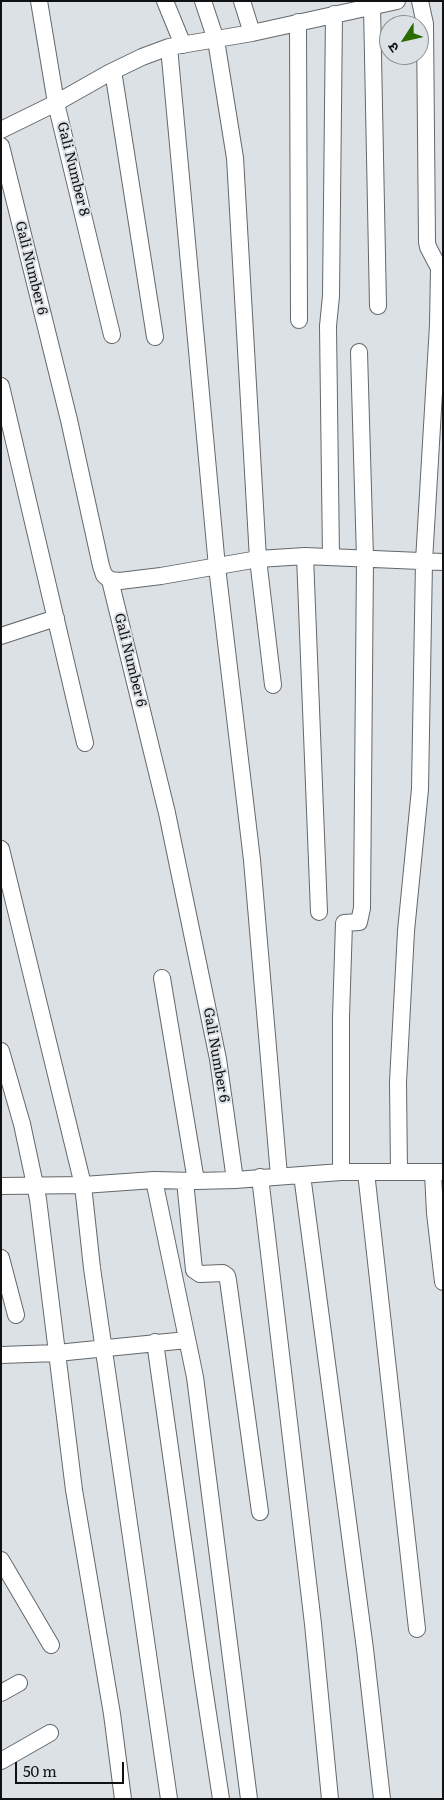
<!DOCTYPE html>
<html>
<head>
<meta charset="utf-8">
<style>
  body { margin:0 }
  #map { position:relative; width:444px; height:1800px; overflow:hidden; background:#dbe1e5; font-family:Literata,"Noto Sans Devanagari",serif }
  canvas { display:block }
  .frame { position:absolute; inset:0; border:2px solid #0f1112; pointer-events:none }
  .north { position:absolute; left:379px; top:15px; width:50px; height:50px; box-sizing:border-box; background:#dbe1e5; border:1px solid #898e91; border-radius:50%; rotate:235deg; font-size:14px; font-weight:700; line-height:20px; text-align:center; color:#0f1112 }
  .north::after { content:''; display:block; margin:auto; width:18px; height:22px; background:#2b6c00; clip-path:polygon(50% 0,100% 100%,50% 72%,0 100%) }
  .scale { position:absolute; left:15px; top:1762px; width:109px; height:22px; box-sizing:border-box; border:2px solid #0f1112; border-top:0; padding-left:6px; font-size:15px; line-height:18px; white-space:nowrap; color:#0f1112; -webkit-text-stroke:4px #dbe1e5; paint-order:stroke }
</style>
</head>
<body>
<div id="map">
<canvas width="444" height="1800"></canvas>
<div class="frame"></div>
<div class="north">उ</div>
<div class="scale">50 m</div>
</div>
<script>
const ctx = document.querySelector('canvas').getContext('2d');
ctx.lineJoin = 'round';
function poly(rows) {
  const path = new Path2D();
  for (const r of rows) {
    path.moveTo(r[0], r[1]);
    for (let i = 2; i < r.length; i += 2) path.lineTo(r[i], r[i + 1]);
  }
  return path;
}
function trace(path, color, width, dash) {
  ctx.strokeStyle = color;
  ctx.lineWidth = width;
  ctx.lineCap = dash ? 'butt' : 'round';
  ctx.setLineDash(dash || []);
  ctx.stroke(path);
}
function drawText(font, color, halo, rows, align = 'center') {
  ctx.font = font + ' Literata,serif';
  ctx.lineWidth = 4;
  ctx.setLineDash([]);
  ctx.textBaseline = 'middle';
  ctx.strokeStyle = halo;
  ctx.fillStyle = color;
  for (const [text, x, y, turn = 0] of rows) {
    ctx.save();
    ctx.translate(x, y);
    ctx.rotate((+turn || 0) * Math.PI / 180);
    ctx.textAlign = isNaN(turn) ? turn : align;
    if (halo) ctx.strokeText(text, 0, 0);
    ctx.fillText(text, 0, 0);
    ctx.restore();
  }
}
const minor = poly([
  [39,1,56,103,112,335],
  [165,1,183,45],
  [203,1,216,40,235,158,258,559,273,685],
  [242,1,252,33],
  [372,6,378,306],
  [298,22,299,320],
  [169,47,217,567,252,860,279,1176],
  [109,73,114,77,155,337],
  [1,130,56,103,109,73,142,57,169,47,252,33,397,1],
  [1,146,69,420,101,566,104,575,110,580,167,813,218,1059,235,1180],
  [1,386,85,743],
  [305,556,319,912],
  [331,557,328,326,331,296,334,14],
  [110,580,120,581,161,576,258,559,305,556,443,562],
  [1,636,56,618],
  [1,849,83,1185,92,1268,169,1799],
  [162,978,196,1181],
  [1,1051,22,1124,38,1199,74,1490,112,1714,123,1799],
  [399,1171,398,1082,406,931,420,789,424,561,438,325,439,268,428,247,427,242,425,24,420,1],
  [341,1172,341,1017,344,923,359,922,362,908,365,558,359,352],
  [366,1172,417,1629],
  [433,1173,435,1213,443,1282],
  [302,1175,365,1649,382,1799],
  [260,1177,313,1624,330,1799],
  [154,1180,195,1377,249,1799],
  [185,1181,194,1270,200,1274,223,1273,227,1276,228,1280,260,1512],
  [1,1186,83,1185,154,1180,196,1181,235,1180,341,1172,443,1172],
  [1,1258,16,1315],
  [155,1342,202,1674,221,1799],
  [1,1355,57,1353,187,1340],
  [1,1560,51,1645],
  [1,1693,19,1683],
  [1,1761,50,1733]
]);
trace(minor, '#63686c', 18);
trace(minor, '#fff', 16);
drawText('14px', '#0f1112', '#dbe1e5', [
  ["Gali Number 8",73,169,76],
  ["Gali Number 6",31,268,76],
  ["Gali Number 6",130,660,76],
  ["Gali Number 6",216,1055,80]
]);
</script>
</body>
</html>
